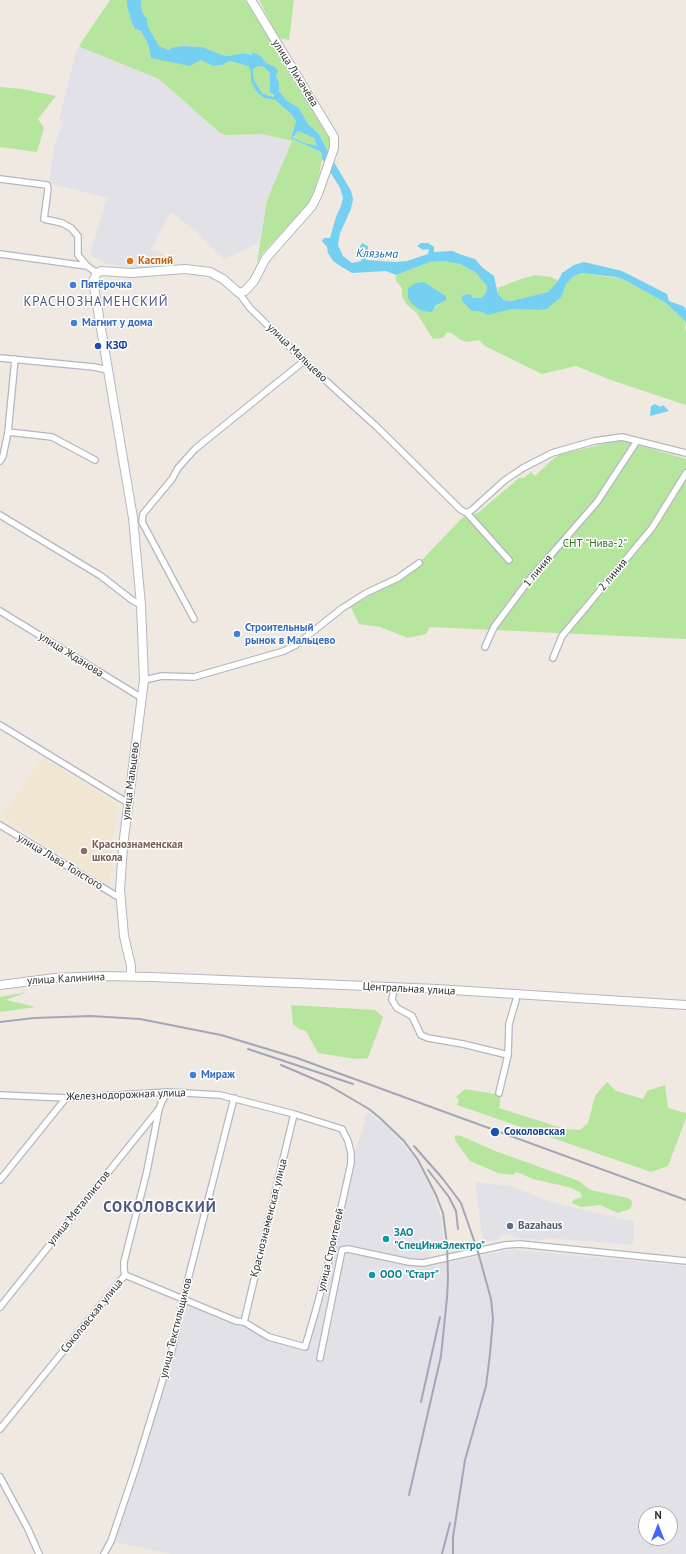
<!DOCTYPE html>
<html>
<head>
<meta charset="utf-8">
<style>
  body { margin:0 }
  #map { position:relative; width:686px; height:1554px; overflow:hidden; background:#efe9e1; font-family:"PT Sans",sans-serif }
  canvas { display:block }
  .north { position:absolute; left:638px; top:1506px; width:40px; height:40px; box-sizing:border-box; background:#fff; border:1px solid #ababab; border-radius:50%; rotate:0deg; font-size:11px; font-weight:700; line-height:16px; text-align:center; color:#2e2e2e }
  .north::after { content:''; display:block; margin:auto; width:14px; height:18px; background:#4264fb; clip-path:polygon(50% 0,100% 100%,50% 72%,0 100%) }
</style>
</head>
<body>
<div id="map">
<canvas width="686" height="1554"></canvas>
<div class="north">N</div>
</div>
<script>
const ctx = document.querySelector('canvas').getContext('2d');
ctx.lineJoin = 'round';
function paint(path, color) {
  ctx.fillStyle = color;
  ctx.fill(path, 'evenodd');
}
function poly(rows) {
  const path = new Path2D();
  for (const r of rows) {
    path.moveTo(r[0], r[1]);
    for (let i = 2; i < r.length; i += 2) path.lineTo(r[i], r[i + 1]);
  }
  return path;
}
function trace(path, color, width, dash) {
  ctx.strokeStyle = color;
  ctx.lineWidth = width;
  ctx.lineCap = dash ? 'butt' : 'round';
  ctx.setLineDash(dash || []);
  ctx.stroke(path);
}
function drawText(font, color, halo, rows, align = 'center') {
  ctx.font = font + ' "PT Sans",sans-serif';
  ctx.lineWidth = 3;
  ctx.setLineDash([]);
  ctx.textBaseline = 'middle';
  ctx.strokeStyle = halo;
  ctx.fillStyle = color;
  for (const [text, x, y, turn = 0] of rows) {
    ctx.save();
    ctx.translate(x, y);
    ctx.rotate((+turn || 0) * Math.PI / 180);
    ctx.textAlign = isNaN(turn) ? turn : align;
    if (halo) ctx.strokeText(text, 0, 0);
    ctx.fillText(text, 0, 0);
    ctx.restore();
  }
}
paint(poly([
  [80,47,159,79,220,133,262,134,292,141,267,200,260,242,224,259,195,231,171,212,151,249,163,253,161,267,141,269,107,264,90,254,107,198,49,183,54,146,63,122,59,120,76,51],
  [368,1112,387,1127,402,1143,416,1160,433,1194,440,1214,445,1250,431,1251,425,1266,476,1257,503,1251,519,1250,686,1266,686,1554,171,1554,111,1541,156,1405,183,1299,235,1321,269,1337,305,1346,351,1163],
  [646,1514,670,1514,670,1538,646,1538],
  [475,1182,512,1186,549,1201,574,1208,634,1221,633,1245,546,1238,544,1240,514,1238,510,1233,501,1236,497,1240,483,1242]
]), '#e3e1e8');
paint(poly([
  [42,758,117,804,110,885,1,817]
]), '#f0e6d1');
paint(poly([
  [110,0,127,0,127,6,132,23,135,29,141,31,148,44,151,58,201,60,213,66,222,65,230,61,248,66,251,72,251,82,264,98,275,100,290,113,296,121,291,138,321,152,322,159,318,180,308,204,262,254,257,263,267,200,292,141,262,134,225,135,220,133,159,79,80,47,79,46],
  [141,0,245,0,329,133,330,144,328,152,319,134,308,124,299,108,287,101,279,91,275,67,266,63,261,56,252,52,253,55,243,53,228,56,222,55,202,47,183,46,169,50,159,46,148,27,147,18,145,18,142,12],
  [259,0,294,0,289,40,278,38],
  [258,66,264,67,269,72,270,76,273,97,262,93,255,82,253,73,253,69],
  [0,87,22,89,56,96,38,119,44,128,37,152,0,147],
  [298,131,314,138,317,146,305,143,293,136],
  [444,261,460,264,475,272,487,286,486,293,481,298,473,298,472,311,482,312,488,315,512,309,537,310,562,296,566,284,574,276,581,273,623,279,666,303,686,322,685,329,686,331,686,405,611,380,576,366,542,374,485,346,479,340,466,342,459,339,452,333,447,332,443,338,433,339,416,312,407,305,402,296,402,288,396,281,396,275,430,262],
  [424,282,446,296,440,304,433,308],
  [536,275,551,277,559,281,548,292,511,301,504,300,498,294,498,288,521,279],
  [621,440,686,459,686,639,430,627,426,634,408,638,380,627,359,624,351,607,422,564,421,561,463,517,478,513,519,478,524,478,531,472,535,476,553,459,561,454],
  [27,992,6,1000,36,1007,0,1012,0,997],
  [291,1005,375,1010,383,1017,368,1058,355,1059,318,1053,306,1031,299,1029,293,1024],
  [607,1082,616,1091,643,1099,647,1091,665,1085,668,1108,686,1113,686,1118,668,1166,651,1172,457,1105,459,1100,456,1097,465,1089,501,1095,499,1108,565,1129,580,1130,588,1123,595,1096],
  [455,1135,461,1136,495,1151,579,1181,590,1190,628,1198,632,1201,632,1205,630,1209,618,1213,600,1205,581,1207,572,1203,573,1200,582,1197,580,1192,568,1187,533,1179,517,1172,512,1175,498,1173,470,1161,455,1140]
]), '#b6e59e');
paint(poly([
  [127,0,141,0,142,12,145,17,147,18,148,27,159,46,169,50,171,48,183,46,202,47,222,55,228,56,243,53,252,55,252,52,261,56,266,63,275,67,278,71,276,76,279,84,279,91,287,101,299,108,308,124,319,134,328,152,351,191,353,199,351,209,340,233,338,245,343,256,352,263,361,261,362,257,358,250,362,243,368,246,368,253,366,260,395,262,407,261,428,254,429,249,423,250,417,246,421,243,428,243,434,247,434,252,453,251,459,254,475,259,483,268,494,276,498,294,504,300,511,301,548,292,558,281,562,273,574,265,584,262,622,271,667,294,669,301,683,306,686,309,686,322,666,303,623,279,615,277,581,273,574,276,566,284,562,296,547,309,537,310,512,309,488,315,482,312,472,311,462,301,462,296,470,294,473,298,481,298,486,293,487,286,475,272,460,264,444,261,430,262,396,275,386,271,352,273,342,267,333,261,328,253,327,247,322,241,324,238,330,238,336,217,341,206,343,198,340,188,322,159,321,152,291,138,296,121,290,113,275,100,264,98,257,92,251,82,251,72,248,66,230,61,222,65,213,66,201,60,190,66,151,58,148,44,141,31,135,29,132,23,127,6],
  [258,66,264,67,269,72,270,76,270,92,274,95,273,97,262,93,255,82,253,73,253,69],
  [298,131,314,138,317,146,305,143,293,137],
  [424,282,446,296,446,300,435,306,432,312,422,311,413,305,408,298,408,288,416,283],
  [655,404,661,407,663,405,669,411,650,416,651,406]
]), '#75cff0');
const street = poly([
  [0,179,47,185,48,189,44,219,62,223,71,228,78,236,78,255,87,266],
  [0,254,87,266,97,273],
  [239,293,250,308,304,361,377,427,461,510,467,513,509,560],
  [0,358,94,367,108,370],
  [8,432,52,437,95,460],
  [0,461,3,456,8,432,15,359],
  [467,513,473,509,505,480,523,468,552,453,594,441,622,437,686,453],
  [0,515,101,576,132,600,141,605],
  [0,611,142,698],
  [194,619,142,522,143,514,172,479,178,468,195,449,304,361],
  [485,647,494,627,529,580,597,502,637,441],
  [553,658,562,636,652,528,686,473],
  [144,680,162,676,194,677,284,651,296,645,341,609,366,593,398,578,419,563],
  [0,725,128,803],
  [0,825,120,898],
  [394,988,392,1000,397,1008,412,1016,421,1035,428,1038,463,1044,508,1055],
  [499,1093,508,1055,509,1024,516,1000],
  [0,1095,66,1098,168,1092,220,1095,294,1114,342,1129,348,1141,351,1153,351,1163,332,1249,315,1313,305,1347,269,1337,244,1322,236,1321,125,1275],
  [0,1180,66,1098],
  [0,1307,159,1109],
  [244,1322,294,1114],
  [320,1358,342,1250,348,1249,409,1262,423,1263,505,1245,520,1244,686,1261],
  [0,1429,125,1275,124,1269,124,1262,147,1171,159,1109,162,1101,168,1092],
  [0,1477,28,1529,39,1554],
  [104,1554,111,1541,136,1467,172,1350,183,1299,234,1098]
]);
const secondary = poly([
  [131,977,131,966,124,936,120,890,123,846,144,680,141,605,133,518,93,281,97,273,101,271,131,273,185,269,210,272,223,279,239,293,245,291,254,281,266,258,312,206,318,194,334,148,334,137,251,0],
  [0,985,55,978,103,976,152,977,437,989,686,1005]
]);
trace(street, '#b4b7c1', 8);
trace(secondary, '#b4b7c1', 10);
trace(street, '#fff', 5.5);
trace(secondary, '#fff', 8);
trace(poly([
  [0,1022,34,1018,91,1016,140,1019,221,1035,297,1058,686,1200],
  [248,1049,353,1084],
  [281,1065,328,1085,369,1109,380,1118,404,1141,418,1160,436,1195,443,1213,447,1245,448,1278,447,1298,441,1356,409,1495],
  [414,1146,443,1179,461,1203,478,1252,491,1299,493,1319,490,1354,486,1386,465,1460,453,1537,453,1554],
  [428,1170,449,1197,456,1211,458,1229],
  [421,1402,440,1317],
  [442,1554,450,1523]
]), '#a3a6b8', 2);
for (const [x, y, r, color] of [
  [130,261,4,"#e8710a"],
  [73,285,4,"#3f7fe0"],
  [74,323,4,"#3f7fe0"],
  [98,346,4,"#1a4fb4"],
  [237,634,4,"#3f7fe0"],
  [84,851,4,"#8d6e63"],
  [193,1075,4,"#3f7fe0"],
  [495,1132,5,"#1a4fb4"],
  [510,1226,4,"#5c6f8a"],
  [386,1239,4,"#0f9aa8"],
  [372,1275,4,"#0f9aa8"]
]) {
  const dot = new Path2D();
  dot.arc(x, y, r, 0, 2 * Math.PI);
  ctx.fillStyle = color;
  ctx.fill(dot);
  trace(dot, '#fff', 1.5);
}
drawText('11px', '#2e2e2e', '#fff', [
  ["улица Лихачёва",295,73,58],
  ["улица Мальцево",297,353,44],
  ["1 линия",538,571,-50],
  ["2 линия",613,575,-50],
  ["улица Жданова",71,655,32],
  ["улица Мальцево",131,781,-83],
  ["улица Льва Толстого",60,862,31],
  ["улица Калинина",66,979,-3],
  ["Центральная улица",409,989,3],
  ["Железнодорожная улица",126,1095,-2],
  ["улица Металлистов",79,1208,-51],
  ["Краснознаменская улица",269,1218,-76],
  ["улица Строителей",331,1250,-77],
  ["Соколовская улица",92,1316,-51],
  ["улица Текстильщиков",176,1328,-76]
]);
drawText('bold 11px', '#c56008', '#fff', [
  ["Каспий",138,261]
], 'left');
drawText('bold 11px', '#366cbe', '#fff', [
  ["Пятёрочка",81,285],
  ["Магнит у дома",82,323],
  ["Строительный",245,628],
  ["рынок в Мальцево",245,641],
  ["Мираж",201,1075]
], 'left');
drawText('bold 11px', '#164399', '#fff', [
  ["КЗФ",106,346],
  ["Соколовская",504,1132]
], 'left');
drawText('11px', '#2c6e1b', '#fff', [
  ["СНТ \"Нива-2\"",595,544]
]);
drawText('bold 11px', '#785e54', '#fff', [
  ["Краснознаменская",92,845],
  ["школа",92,858]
], 'left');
drawText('bold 11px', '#4e5e75', '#fff', [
  ["Bazahaus",518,1226]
], 'left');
drawText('bold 11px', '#0d838f', '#fff', [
  ["ЗАО",394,1233],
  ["\"СпецИнжЭлектро\"",394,1246],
  ["ООО \"Старт\"",380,1275]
], 'left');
drawText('italic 12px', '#0d6fa3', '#fff', [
  ["Клязьма",377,254,1]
]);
ctx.letterSpacing = '1px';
drawText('13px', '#4d5680', '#fff', [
  ["КРАСНОЗНАМЕНСКИЙ",96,302]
]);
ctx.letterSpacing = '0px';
ctx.letterSpacing = '1px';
drawText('bold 15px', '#4d5680', '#fff', [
  ["СОКОЛОВСКИЙ",160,1208]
]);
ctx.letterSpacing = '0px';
</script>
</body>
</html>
